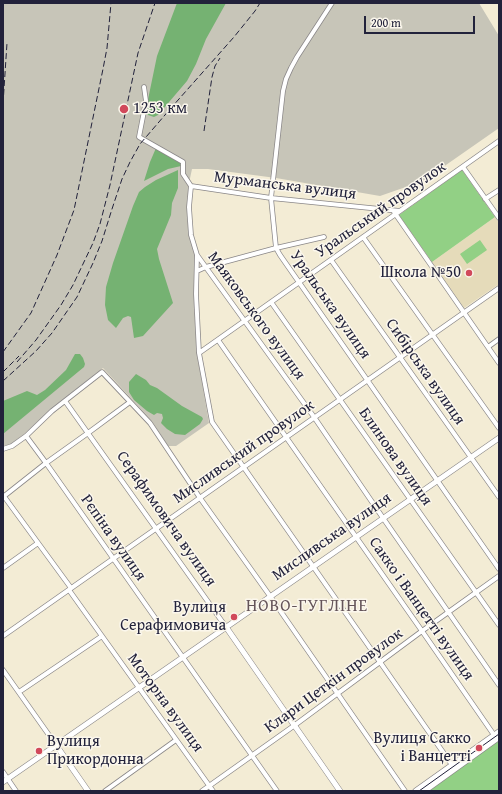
<!DOCTYPE html>
<html>
<head>
<meta charset="utf-8">
<style>
  body { margin:0 }
  #map { position:relative; width:502px; height:794px; overflow:hidden; background:#f3ecd5; font-family:"Gentium Book Plus",serif }
  canvas { display:block }
  .frame { position:absolute; inset:0; border:4px solid #22223b; pointer-events:none }
  .scale { position:absolute; left:364px; top:16px; width:111px; height:18px; box-sizing:border-box; border:2px solid #22223b; border-top:0; padding-left:5px; font-size:12px; line-height:14px; white-space:nowrap; color:#22223b; -webkit-text-stroke:3px #fbf7ec; paint-order:stroke }
</style>
</head>
<body>
<div id="map">
<canvas width="502" height="794"></canvas>
<div class="frame"></div>
<div class="scale">200 m</div>
</div>
<script>
const ctx = document.querySelector('canvas').getContext('2d');
ctx.lineJoin = 'round';
function paint(path, color) {
  ctx.fillStyle = color;
  ctx.fill(path, 'evenodd');
}
function poly(rows) {
  const path = new Path2D();
  for (const r of rows) {
    path.moveTo(r[0], r[1]);
    for (let i = 2; i < r.length; i += 2) path.lineTo(r[i], r[i + 1]);
  }
  return path;
}
function trace(path, color, width, dash) {
  ctx.strokeStyle = color;
  ctx.lineWidth = width;
  ctx.lineCap = dash ? 'butt' : 'round';
  ctx.setLineDash(dash || []);
  ctx.stroke(path);
}
function drawText(font, color, halo, rows, align = 'center') {
  ctx.font = font + ' "Gentium Book Plus",serif';
  ctx.lineWidth = 3;
  ctx.setLineDash([]);
  ctx.textBaseline = 'middle';
  ctx.strokeStyle = halo;
  ctx.fillStyle = color;
  for (const [text, x, y, turn = 0] of rows) {
    ctx.save();
    ctx.translate(x, y);
    ctx.rotate((+turn || 0) * Math.PI / 180);
    ctx.textAlign = isNaN(turn) ? turn : align;
    if (halo) ctx.strokeText(text, 0, 0);
    ctx.fillText(text, 0, 0);
    ctx.restore();
  }
}
paint(poly([
  [495,217,499,223,499,284,464,308,432,262]
]), '#e5dbba');
paint(poly([
  [3,3,479,3,499,36,499,128,423,181,380,196,276,178,208,169,192,169,189,183,187,207,189,235,195,255,194,294,197,354,209,423,176,446,168,446,152,421,103,368,50,410,24,434,11,444,3,446]
]), '#c7c5b8');
paint(poly([
  [462,170,495,217,432,262,399,215],
  [480,240,487,250,467,264,460,254],
  [499,730,499,791,413,791]
]), '#92d085');
paint(poly([
  [177,3,226,3,206,39,196,64,187,81,158,115,154,117,145,114,157,56],
  [156,148,180,163,181,166,168,169,144,181,150,162],
  [178,170,178,188,172,203,171,215,157,249,159,259,173,303,143,336,134,338,131,317,128,316,123,318,116,328,108,320,105,305,106,287,113,263,133,206,139,192,145,187,156,180],
  [75,354,80,354,83,358,85,364,84,367,3,434,3,401,27,391,37,395,45,390,66,370],
  [136,374,146,380,150,385,157,388,182,406,202,417,203,419,200,424,185,435,175,434,167,429,161,423,163,418,162,414,157,413,154,415,147,411,134,400,129,392,129,382]
]), '#75b272');
const minor = poly([
  [332,3,297,57,291,68,286,79,283,91,271,198,276,248,280,255,499,569],
  [144,87,146,101,139,137,183,162,183,174,191,186],
  [463,167,499,218],
  [191,186,189,207,191,235,197,255,314,417,383,518,499,685],
  [191,186,271,198,400,211],
  [485,199,499,190],
  [394,212,499,363],
  [363,237,499,428],
  [197,255,196,294,199,353,212,422,452,765],
  [331,260,499,497],
  [197,271,206,267,276,248,324,237],
  [271,302,499,625],
  [218,340,422,631,494,735],
  [488,347,499,339],
  [199,353,499,141],
  [65,401,226,627],
  [26,436,46,463,277,791],
  [3,449,12,446,26,436,52,411,102,372,150,423,200,498,270,596,405,791],
  [3,495,71,588],
  [3,497,46,463,88,433,130,402],
  [3,568,38,543],
  [69,590,213,791],
  [3,636,499,288],
  [3,670,56,745],
  [19,692,102,636],
  [3,772,16,791],
  [105,791,176,740],
  [202,791,295,725,422,631,499,576]
]);
const tertiary = poly([
  [226,627,340,791],
  [56,745,88,791],
  [3,782,499,438]
]);
const secondary = poly([
  [416,791,499,732],
  [424,791,499,737]
]);
trace(minor, '#8a8788', 5.5);
trace(tertiary, '#8a8788', 6);
trace(secondary, '#8a8788', 7);
trace(minor, '#fff', 4);
trace(tertiary, '#fff', 5);
trace(secondary, '#fff', 5.5);
trace(poly([
  [419,791,499,734]
]), '#22223b', 1);
trace(poly([
  [3,104,7,43],
  [204,131,212,77,215,66,220,58],
  [3,352,31,313,57,255,74,210,103,69,107,48,111,3],
  [17,362,36,340,61,305,73,285,93,243,100,224,110,185,138,53,155,3],
  [3,372,19,356],
  [3,381,36,351,52,333,77,297,93,263,102,241,112,209,122,179,130,162,140,144,171,108,234,37,255,11,260,3]
]), '#22223b', 1, [6, 3]);
for (const [x, y, r, color] of [
  [124,109,5,"#d1495b"],
  [469,273,4,"#d1495b"],
  [234,617,4,"#d1495b"],
  [479,748,4,"#d1495b"],
  [39,751,4,"#d1495b"]
]) {
  const dot = new Path2D();
  dot.arc(x, y, r, 0, 2 * Math.PI);
  ctx.fillStyle = color;
  ctx.fill(dot);
  trace(dot, '#fbf7ec', 1.5);
}
drawText('16px', '#22223b', '#fbf7ec', [
  ["1253 км",133,109,"left"],
  ["Школа №50",461,273],
  ["Вулиця",226,608],
  ["Серафимовича",226,626],
  ["Вулиця Сакко",471,739],
  ["і Ванцетті",471,757],
  ["Вулиця",47,742,"left"],
  ["Прикордонна",47,760,"left"]
], 'right');
drawText('16px', '#22223b', '#fbf7ec', [
  ["Мурманська вулиця",285,186,7],
  ["Уральський провулок",381,210,-35],
  ["Уральська вулиця",330,305,55],
  ["Маяковського вулиця",256,316,54],
  ["Сибірська вулиця",425,372,55],
  ["Мисливський провулок",244,452,-35],
  ["Блинова вулиця",395,457,55],
  ["Серафимовича вулиця",166,519,55],
  ["Мисливська вулиця",332,537,-35],
  ["Рєпіна вулиця",113,538,55],
  ["Сакко і Ванцетті вулиця",421,609,55],
  ["Клари Цеткін провулок",334,681,-36],
  ["Моторна вулиця",165,703,54]
]);
ctx.letterSpacing = '1px';
drawText('17px', '#645459', '#fbf7ec', [
  ["НОВО-ГУГЛІНЕ",307,607]
]);
ctx.letterSpacing = '0px';
</script>
</body>
</html>
